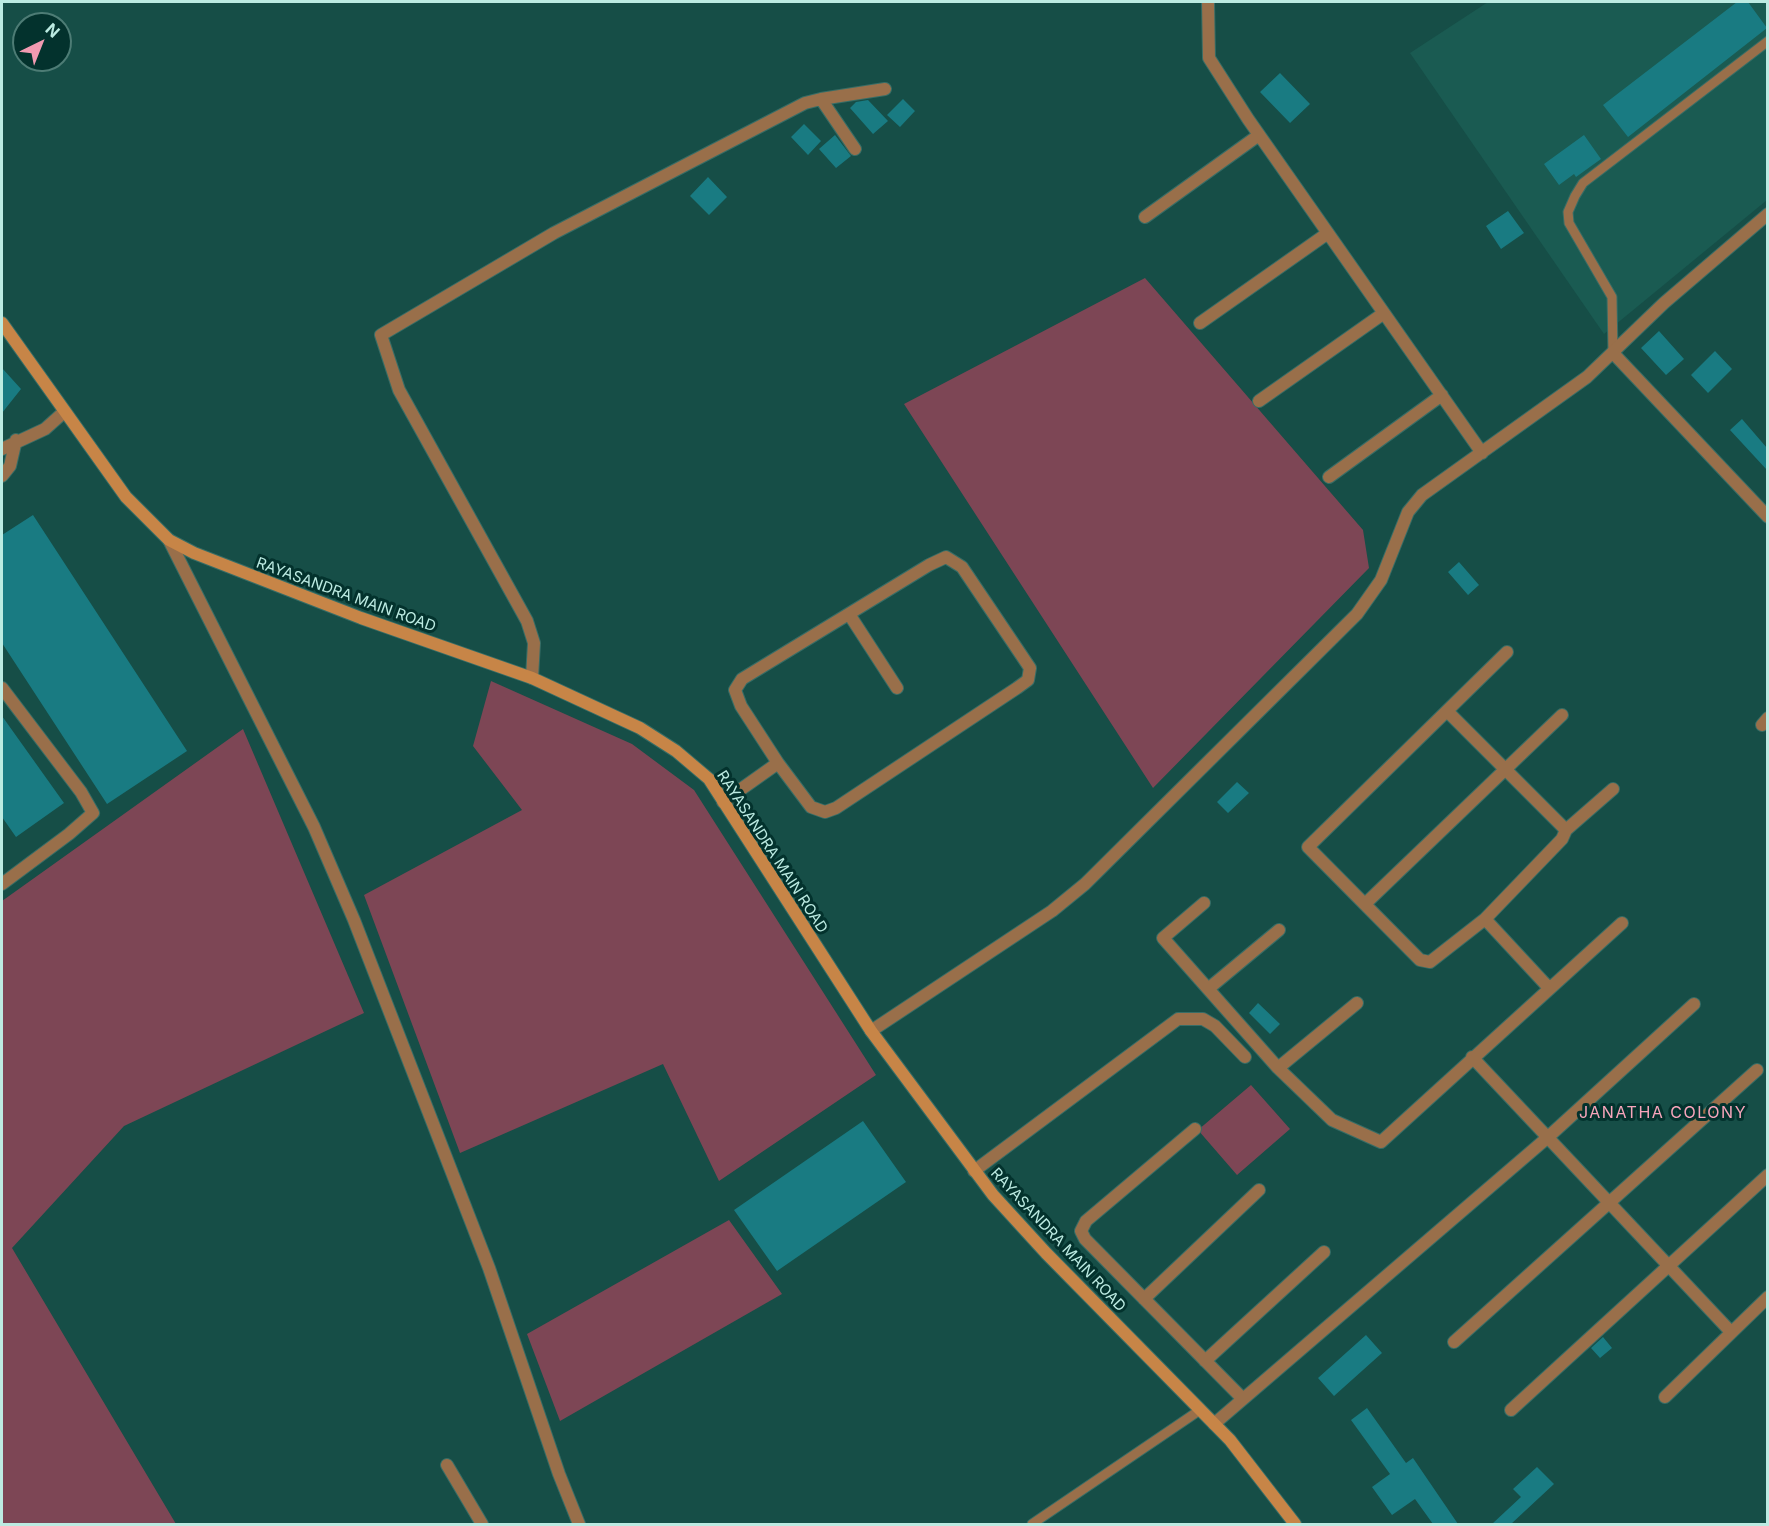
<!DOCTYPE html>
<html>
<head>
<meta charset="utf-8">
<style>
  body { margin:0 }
  #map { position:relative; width:1769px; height:1526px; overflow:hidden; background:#164e47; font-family:Inter,sans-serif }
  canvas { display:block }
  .frame { position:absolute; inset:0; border:3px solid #bcebe2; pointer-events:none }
  .north { position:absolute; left:12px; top:12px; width:60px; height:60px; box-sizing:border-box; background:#03322d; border:2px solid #4d7c75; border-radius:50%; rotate:43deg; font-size:16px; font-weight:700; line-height:24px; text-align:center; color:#bcebe2 }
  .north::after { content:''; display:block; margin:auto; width:21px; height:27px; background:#f19ab1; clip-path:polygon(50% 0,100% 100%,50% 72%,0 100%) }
</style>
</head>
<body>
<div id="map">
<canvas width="1769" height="1526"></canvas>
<div class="frame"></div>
<div class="north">N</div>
</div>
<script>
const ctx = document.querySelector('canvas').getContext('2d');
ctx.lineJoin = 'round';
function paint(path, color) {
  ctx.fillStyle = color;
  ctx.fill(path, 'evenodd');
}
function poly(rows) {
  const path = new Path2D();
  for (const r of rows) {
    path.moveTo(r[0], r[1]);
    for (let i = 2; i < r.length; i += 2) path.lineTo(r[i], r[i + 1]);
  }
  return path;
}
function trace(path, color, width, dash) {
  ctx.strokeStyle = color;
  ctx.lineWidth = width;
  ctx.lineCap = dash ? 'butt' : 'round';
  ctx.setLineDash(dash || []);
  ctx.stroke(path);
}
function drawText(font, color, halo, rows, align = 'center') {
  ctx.font = font + ' Inter,sans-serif';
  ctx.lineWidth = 6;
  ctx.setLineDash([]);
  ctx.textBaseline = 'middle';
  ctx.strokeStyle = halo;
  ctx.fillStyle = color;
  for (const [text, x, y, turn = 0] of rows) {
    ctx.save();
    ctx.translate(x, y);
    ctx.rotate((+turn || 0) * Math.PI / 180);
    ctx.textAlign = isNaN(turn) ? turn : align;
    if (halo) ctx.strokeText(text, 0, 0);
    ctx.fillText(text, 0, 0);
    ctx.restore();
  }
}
paint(poly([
  [1488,2,1767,2,1767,200,1604,334,1410,53]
]), '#1a5b52');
paint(poly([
  [1145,278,1363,530,1369,568,1153,788,904,404],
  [491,681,632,744,694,790,876,1075,719,1181,663,1064,460,1153,364,895,522,810,473,746],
  [243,729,364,1013,124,1126,12,1248,176,1524,2,1524,2,901],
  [1251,1085,1290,1129,1237,1175,1198,1130],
  [729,1220,782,1294,560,1421,527,1334]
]), '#7d4655');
paint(poly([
  [1737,2,1748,2,1767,28,1628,137,1603,105],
  [1280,73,1310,104,1290,123,1260,92],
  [903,99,915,111,900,127,887,115],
  [868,100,888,121,873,134,850,108,856,102],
  [804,124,821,141,808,155,791,137],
  [835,135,851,156,836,168,819,149],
  [1584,135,1601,159,1576,177,1574,174,1559,185,1544,164],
  [708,177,727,197,709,215,690,196],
  [1508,211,1524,233,1501,249,1486,226],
  [1659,331,1684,359,1666,375,1641,348],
  [1715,351,1732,369,1708,393,1691,375],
  [2,368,21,389,2,413],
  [1742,419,1767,448,1767,470,1730,430],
  [33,515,187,751,107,804,2,643,2,535],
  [1459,562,1479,585,1468,595,1448,572],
  [2,716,64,803,16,837,2,817],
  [1237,782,1249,793,1228,813,1217,802],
  [1258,1003,1280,1024,1270,1034,1249,1013],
  [863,1121,906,1182,777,1271,734,1210],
  [1366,1335,1382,1353,1334,1396,1318,1378],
  [1603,1337,1612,1348,1600,1358,1591,1348],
  [1367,1408,1406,1463,1413,1458,1458,1524,1433,1524,1415,1499,1392,1515,1372,1487,1390,1474,1351,1420],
  [1537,1467,1554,1484,1511,1524,1492,1524,1521,1497,1513,1489]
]), '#197b82');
const lane = poly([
  [1613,353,1612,297,1569,223,1568,212,1575,196,1583,183,1768,41],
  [1032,1524,1200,1410]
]);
const street = poly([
  [1208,2,1209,58,1248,119,1482,453],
  [821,99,885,89],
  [1145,217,1259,135],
  [1200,323,1328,233],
  [1613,353,1768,517],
  [1259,401,1384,313],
  [2,449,45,429,64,412],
  [2,476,10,466,16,440],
  [1329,477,1442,395],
  [169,540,314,827,354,920,489,1268,559,1474,579,1524],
  [849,614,897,688],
  [1507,652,1308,847,1420,960,1430,962,1485,919,1549,988],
  [532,678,534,643,527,621,399,390,381,335,554,233,805,103,821,99,855,149],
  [2,688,81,792,93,813,69,834,2,884],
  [1447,711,1566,830,1562,839,1485,919],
  [1762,725,1768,718],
  [723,802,778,763,741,706,735,690,742,679,929,565,946,557,962,567,1030,668,1028,680,1017,688,836,808,825,812,811,807,778,763],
  [1566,830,1613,789],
  [1204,903,1163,938,1278,1068,1332,1120,1381,1142,1622,923],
  [1365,904,1562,715],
  [1208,989,1279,930],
  [871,1031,1052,911,1085,884,1357,614,1381,580,1408,512,1422,495,1587,377,1664,303,1768,214],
  [1472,1057,1731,1332],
  [1278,1068,1357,1003],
  [1195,1129,1086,1221,1081,1231,1085,1239,1243,1399],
  [974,1171,1178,1019,1203,1019,1215,1026,1245,1057],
  [1144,1299,1259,1190],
  [1454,1342,1757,1070],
  [1205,1361,1324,1252],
  [1665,1397,1768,1297],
  [1511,1410,1768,1175],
  [1214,1424,1547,1138,1694,1004],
  [447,1465,482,1524]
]);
const secondary = poly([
  [2,323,126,497,169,540,194,553,361,618,532,678,640,728,676,751,709,779,871,1031,993,1195,1046,1253,1230,1440,1295,1524]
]);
trace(lane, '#376d66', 11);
trace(street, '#376d66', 14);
trace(secondary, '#376d66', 14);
trace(lane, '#996f4a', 9);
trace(street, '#996f4a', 12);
trace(secondary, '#c78547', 12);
drawText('15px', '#bcebe2', '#03322d', [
  ["RAYASANDRA MAIN ROAD",346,595,20],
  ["RAYASANDRA MAIN ROAD",772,852,57],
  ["RAYASANDRA MAIN ROAD",1058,1240,47]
]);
ctx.letterSpacing = '1.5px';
drawText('16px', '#f7a5bb', '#03322d', [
  ["JANATHA COLONY",1663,1113]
]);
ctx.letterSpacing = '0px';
</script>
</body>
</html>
